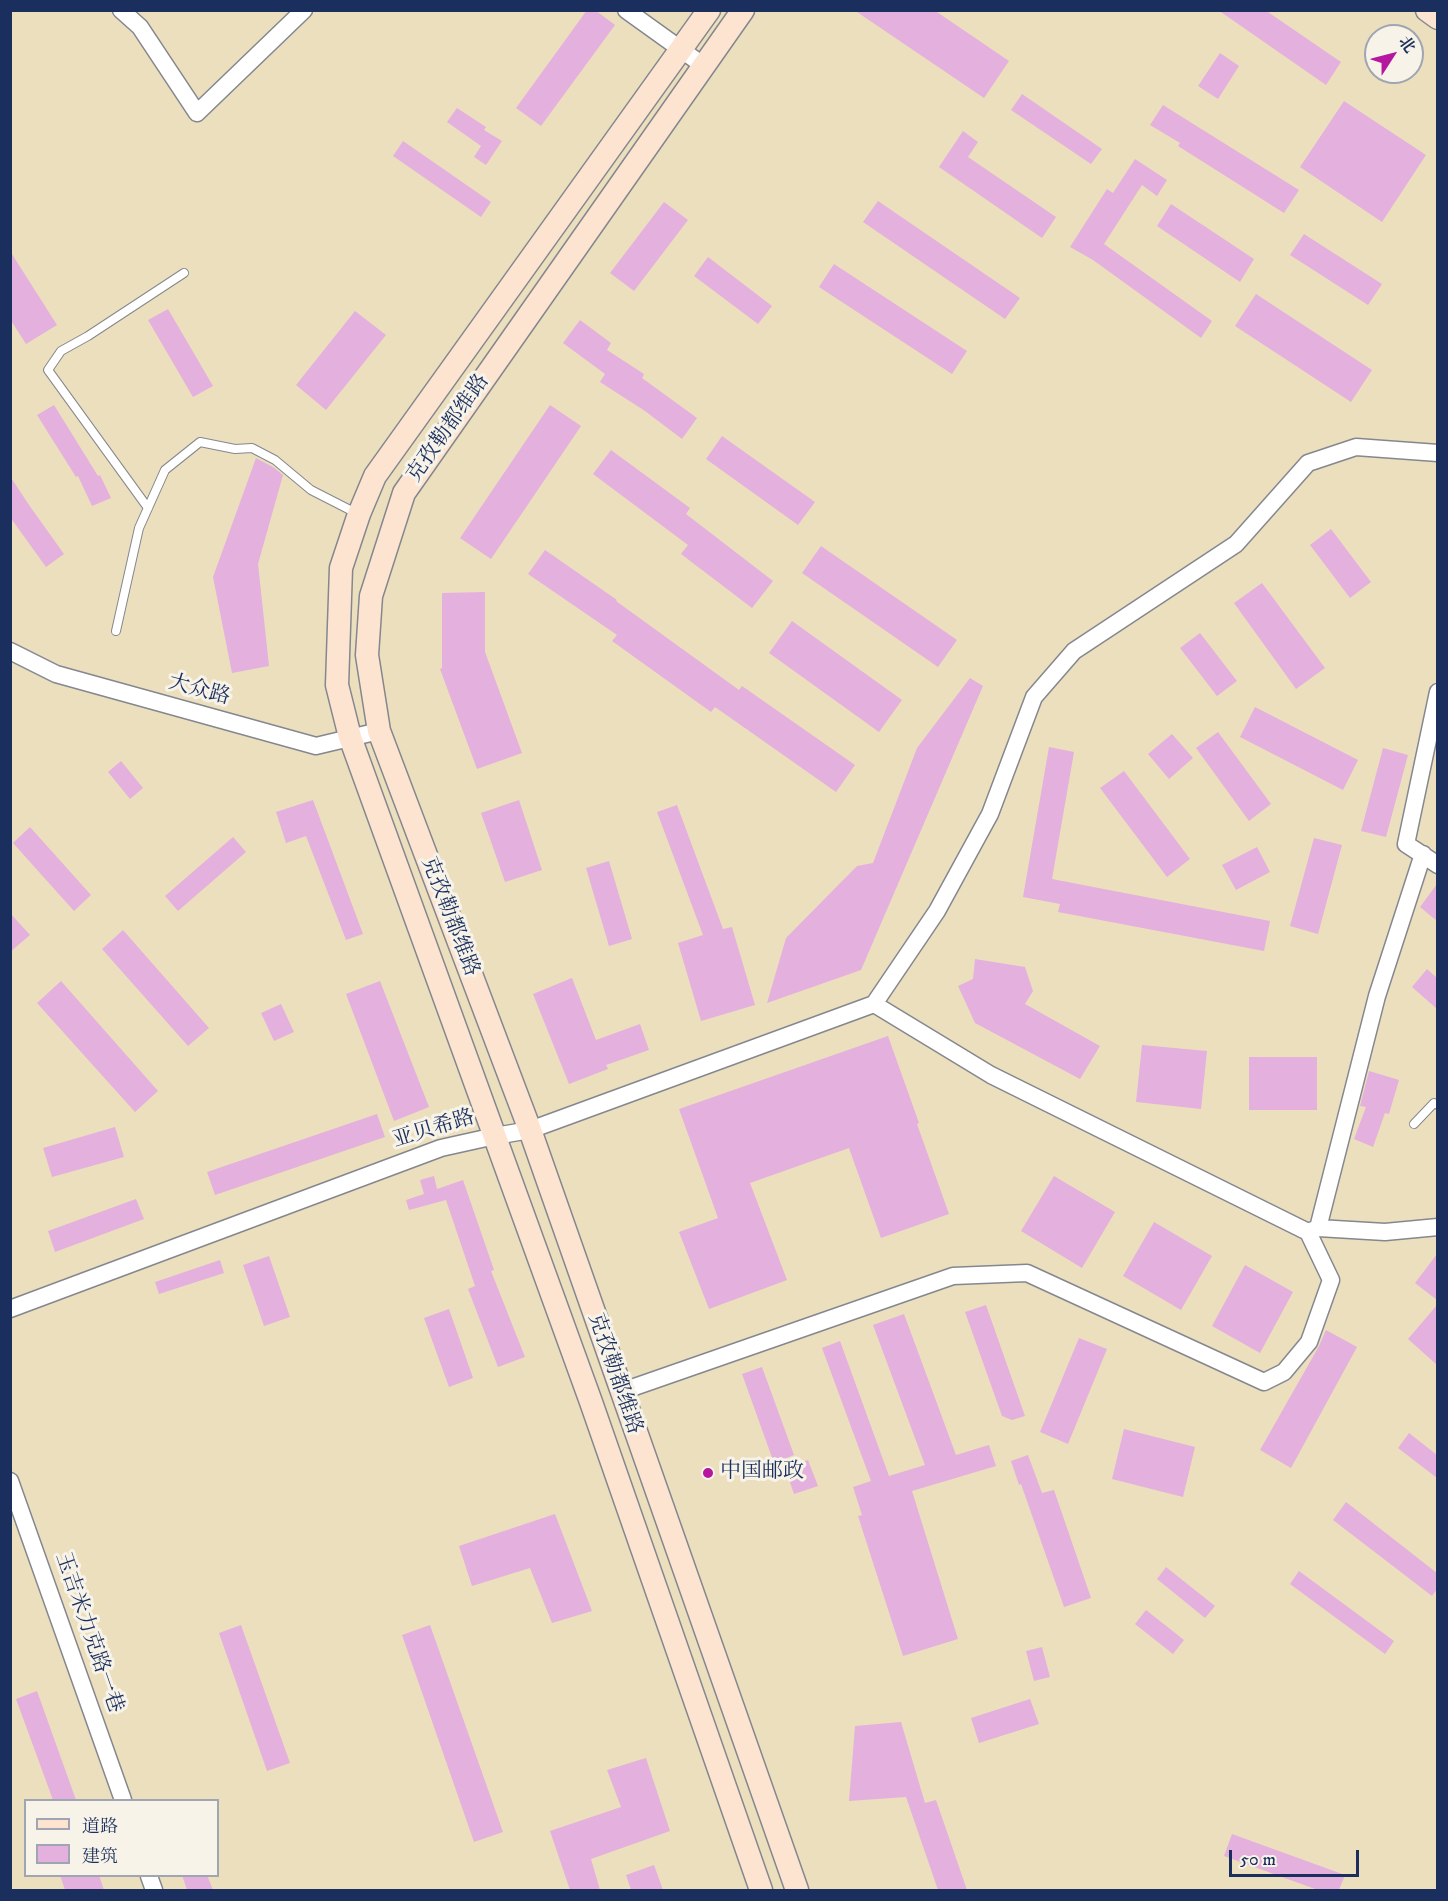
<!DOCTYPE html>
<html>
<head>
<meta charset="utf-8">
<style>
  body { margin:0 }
  #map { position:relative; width:1448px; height:1901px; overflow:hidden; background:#ecdfbe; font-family:"IM FELL DW Pica","Noto Serif SC",serif }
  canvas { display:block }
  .frame { position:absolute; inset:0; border:12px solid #1b2f5e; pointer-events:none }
  .legend { position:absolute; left:24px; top:1799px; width:195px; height:78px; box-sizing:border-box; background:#f7f3e8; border:2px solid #9fa5b1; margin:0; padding:8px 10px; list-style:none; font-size:18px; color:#1b2f5e }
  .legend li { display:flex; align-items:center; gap:12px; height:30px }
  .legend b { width:30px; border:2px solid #9fa5b1 }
  .north { position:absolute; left:1364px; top:24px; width:60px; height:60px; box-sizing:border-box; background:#f7f3e8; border:2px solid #9fa5b1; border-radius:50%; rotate:54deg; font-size:16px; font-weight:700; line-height:24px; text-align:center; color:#1b2f5e }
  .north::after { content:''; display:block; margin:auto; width:21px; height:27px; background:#b5179e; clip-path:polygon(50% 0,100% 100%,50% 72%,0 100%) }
  .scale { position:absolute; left:1229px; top:1850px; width:130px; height:27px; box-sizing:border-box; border:3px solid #1b2f5e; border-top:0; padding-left:8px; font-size:18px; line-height:21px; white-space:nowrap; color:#1b2f5e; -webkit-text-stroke:4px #f7f3e8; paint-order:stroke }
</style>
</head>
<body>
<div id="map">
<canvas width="1448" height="1901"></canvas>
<div class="frame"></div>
<ul class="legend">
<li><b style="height:8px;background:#fde4d0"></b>道路</li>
<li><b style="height:16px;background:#e4b0dd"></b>建筑</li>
</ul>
<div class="north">北</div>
<div class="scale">50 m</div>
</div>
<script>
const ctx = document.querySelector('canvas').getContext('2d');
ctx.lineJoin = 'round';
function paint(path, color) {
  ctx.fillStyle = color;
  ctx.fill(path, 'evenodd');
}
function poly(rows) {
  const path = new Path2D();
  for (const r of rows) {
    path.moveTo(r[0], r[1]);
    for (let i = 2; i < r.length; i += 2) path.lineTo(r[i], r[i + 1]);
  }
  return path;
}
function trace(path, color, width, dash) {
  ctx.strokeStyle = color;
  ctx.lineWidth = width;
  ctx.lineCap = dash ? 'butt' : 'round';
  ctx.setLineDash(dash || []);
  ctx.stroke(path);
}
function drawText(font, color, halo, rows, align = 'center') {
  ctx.font = font + ' "IM FELL DW Pica","Noto Serif SC",serif';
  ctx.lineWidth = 6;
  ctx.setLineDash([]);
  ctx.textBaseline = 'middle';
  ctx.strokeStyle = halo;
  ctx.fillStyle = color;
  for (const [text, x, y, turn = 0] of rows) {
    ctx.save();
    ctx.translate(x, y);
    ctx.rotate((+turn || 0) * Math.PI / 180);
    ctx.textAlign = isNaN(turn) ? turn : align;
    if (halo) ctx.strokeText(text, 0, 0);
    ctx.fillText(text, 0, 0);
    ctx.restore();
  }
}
paint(poly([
  [587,10,595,10,615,25,541,126,516,108],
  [854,10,934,10,1009,61,984,98],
  [1218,10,1265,10,1341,62,1326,85],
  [1220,53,1239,66,1218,99,1198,86],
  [1022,94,1102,149,1091,164,1011,110],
  [1344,101,1426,155,1382,222,1300,167],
  [1163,105,1299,190,1284,213,1178,146,1180,143,1150,125],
  [457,108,486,127,484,130,502,141,486,165,474,157,481,146,447,122],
  [963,131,978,142,968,157,1056,217,1042,238,939,167],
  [403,141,491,202,481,217,393,156],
  [1135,159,1167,180,1157,196,1142,185,1104,244,1212,321,1201,338,1093,260,1070,247,1107,189,1113,193],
  [878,201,1020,298,1005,319,863,222],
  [664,202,688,220,634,291,610,273],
  [1171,204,1254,259,1240,282,1157,226],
  [1304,234,1382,284,1368,305,1290,255],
  [10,251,57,325,26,344,10,319],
  [708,257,772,306,758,324,694,276],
  [834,264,967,351,952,374,819,287],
  [1256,294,1372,370,1351,402,1235,326],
  [168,309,213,386,193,397,148,320],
  [355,311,386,335,326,410,296,385],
  [580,320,611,343,607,350,644,374,642,378,697,418,682,439,645,411,600,382,605,374,563,343],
  [54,405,98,476,100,475,111,498,92,506,78,476,76,477,37,415],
  [550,405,581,426,491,559,460,538],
  [722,436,815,502,798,525,706,459],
  [611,450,690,508,686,514,773,581,752,608,681,554,688,545,593,474],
  [256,458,273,467,283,475,258,564,269,666,232,673,213,577],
  [10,476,29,505,64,554,46,567,10,517],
  [1331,529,1371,582,1350,598,1310,545],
  [821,546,957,640,938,667,802,573],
  [545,550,617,600,616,601,739,690,742,686,855,765,836,792,715,707,711,712,612,641,617,635,528,574],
  [1262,583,1325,668,1296,689,1234,603],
  [485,592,485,652,522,753,477,769,440,669,442,668,442,593],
  [792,621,902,700,879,732,769,653],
  [1200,633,1237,681,1217,696,1180,648],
  [970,678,983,686,861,970,767,1003,786,938,857,866,873,863,917,748],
  [1255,707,1358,760,1343,790,1240,737],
  [1218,732,1271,804,1249,821,1196,748],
  [1172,734,1193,758,1169,779,1148,754],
  [1049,747,1074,752,1052,879,1270,921,1264,951,1058,912,1060,904,1023,897],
  [1383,748,1408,755,1386,837,1361,831],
  [121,761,143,788,130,799,108,772],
  [1124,771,1190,859,1167,877,1100,788],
  [313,800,363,934,346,940,306,836,286,843,276,812],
  [519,800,542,870,505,882,481,813],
  [677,805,723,929,732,927,755,1005,701,1021,678,943,703,935,657,812],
  [30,827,91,895,74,911,13,843],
  [233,837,246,852,178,911,165,896],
  [1314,838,1342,845,1318,934,1290,926],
  [1257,847,1270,872,1236,890,1222,865],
  [609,861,632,939,609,946,586,868],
  [1437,884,1437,921,1420,907],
  [10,913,30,935,10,952],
  [123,930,209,1028,188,1046,102,949],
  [975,959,1025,967,1033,991,1025,1004,1100,1046,1080,1079,975,1023,958,986,973,979],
  [1427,969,1437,978,1437,1009,1412,987],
  [572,978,596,1040,640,1024,649,1050,606,1065,608,1069,569,1084,533,994],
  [61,981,158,1091,135,1112,37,1003],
  [380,981,429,1107,394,1121,346,994],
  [281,1004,294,1032,274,1041,261,1013],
  [888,1036,919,1123,917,1124,949,1214,881,1238,849,1148,750,1183,787,1280,709,1309,679,1232,718,1218,679,1109],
  [1142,1045,1207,1051,1201,1109,1136,1102],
  [1249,1057,1317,1057,1317,1110,1249,1110],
  [1369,1071,1399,1080,1389,1114,1385,1113,1373,1147,1354,1139,1366,1107,1360,1106],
  [377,1114,385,1137,215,1195,207,1172],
  [115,1127,124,1157,52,1177,43,1148],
  [434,1176,437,1189,463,1180,494,1270,491,1271,525,1357,498,1367,468,1289,475,1286,446,1200,409,1210,406,1200,424,1194,420,1180],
  [1054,1176,1115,1212,1082,1268,1021,1231],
  [136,1199,144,1219,55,1252,48,1231],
  [1154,1222,1212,1256,1181,1310,1123,1276],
  [1437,1254,1437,1300,1415,1283],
  [269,1256,290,1317,264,1326,243,1265],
  [220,1260,224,1273,159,1294,155,1282],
  [1245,1265,1293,1292,1260,1353,1212,1326],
  [986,1305,1025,1416,1012,1420,1002,1416,965,1312],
  [1437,1305,1437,1365,1408,1339],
  [449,1309,473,1378,449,1387,424,1318],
  [904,1314,956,1455,989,1445,996,1466,912,1491,958,1639,903,1656,858,1516,862,1515,853,1487,871,1481,822,1348,840,1341,889,1476,925,1465,873,1325],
  [1326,1330,1357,1347,1291,1468,1260,1450,1319,1346],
  [1079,1338,1107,1349,1068,1444,1040,1432],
  [762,1367,794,1455,774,1463,742,1374],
  [1124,1429,1195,1447,1183,1497,1112,1479],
  [1409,1433,1437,1455,1437,1478,1398,1448],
  [1028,1455,1042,1493,1054,1490,1091,1598,1064,1607,1021,1484,1019,1485,1011,1461],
  [808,1460,818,1486,794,1494,785,1468],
  [1346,1502,1437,1573,1437,1589,1432,1596,1333,1520],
  [555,1514,592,1611,552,1623,530,1568,472,1586,459,1546],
  [1166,1567,1215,1606,1205,1618,1157,1579],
  [1299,1571,1394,1641,1385,1654,1290,1584],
  [1146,1610,1184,1640,1173,1654,1135,1624],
  [241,1625,290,1763,267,1771,219,1633],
  [430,1625,503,1832,474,1842,402,1635],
  [1042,1647,1050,1677,1034,1681,1026,1651],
  [37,1691,76,1800,53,1800,16,1699],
  [1030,1699,1039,1724,979,1743,971,1718],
  [901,1722,925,1803,936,1800,967,1890,938,1890,906,1797,849,1801,855,1726],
  [646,1758,670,1831,591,1859,600,1890,570,1890,550,1831,621,1807,607,1770],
  [1232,1834,1345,1875,1339,1890,1318,1890,1224,1856],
  [654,1865,663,1890,631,1890,626,1875],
  [60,1875,99,1875,104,1890,65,1890],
  [182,1875,207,1875,213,1890,187,1890]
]), '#e4b0dd');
const service = poly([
  [148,508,48,370,61,351,88,336,184,273],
  [116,631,139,528,165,470,200,442,235,449,252,448,275,460,311,490,358,514],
  [1414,1124,1434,1103,1438,1105]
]);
const minor = poly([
  [121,10,140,27,197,113,304,10],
  [626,10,704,66],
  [10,651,56,674,316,746,379,731],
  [1438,692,1406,844,1438,865],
  [874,1004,937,911,990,814,1034,697,1074,651,1236,544,1308,463,1356,447,1438,453],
  [874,1004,991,1075,1308,1232,1318,1228,1385,1232,1438,1227],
  [1318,1228,1377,996,1423,854],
  [10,1309,441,1148,495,1136,530,1130,874,1004],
  [620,1392,953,1276,1027,1273,1264,1382,1284,1372,1309,1342,1331,1280,1308,1232],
  [10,1481,123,1800],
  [149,1876,154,1890]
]);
const secondary = poly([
  [709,10,375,476,359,514,341,568,337,685,350,737,591,1402,761,1890],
  [743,10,404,493,371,596,367,655,379,731,530,1130,797,1890],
  [1427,10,1438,18]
]);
trace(service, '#84878e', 10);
trace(minor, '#84878e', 19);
trace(secondary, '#84878e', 25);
trace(service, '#fff', 8);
trace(minor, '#fff', 16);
trace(secondary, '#fde4d0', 22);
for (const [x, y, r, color] of [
  [708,1473,6,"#b5179e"]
]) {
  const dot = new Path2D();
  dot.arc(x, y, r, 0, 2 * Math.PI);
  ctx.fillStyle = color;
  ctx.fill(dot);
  trace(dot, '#f7f3e8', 2);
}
drawText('21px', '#1b2f5e', '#f7f3e8', [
  ["克孜勒都维路",449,429,-55],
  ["大众路",199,691,15],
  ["克孜勒都维路",449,917,69],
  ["亚贝希路",434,1130,-17],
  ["克孜勒都维路",614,1374,71],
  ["玉吉米力克路一巷",88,1633,71]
]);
drawText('21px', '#1b2f5e', '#f7f3e8', [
  ["中国邮政",720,1473]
], 'left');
</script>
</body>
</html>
